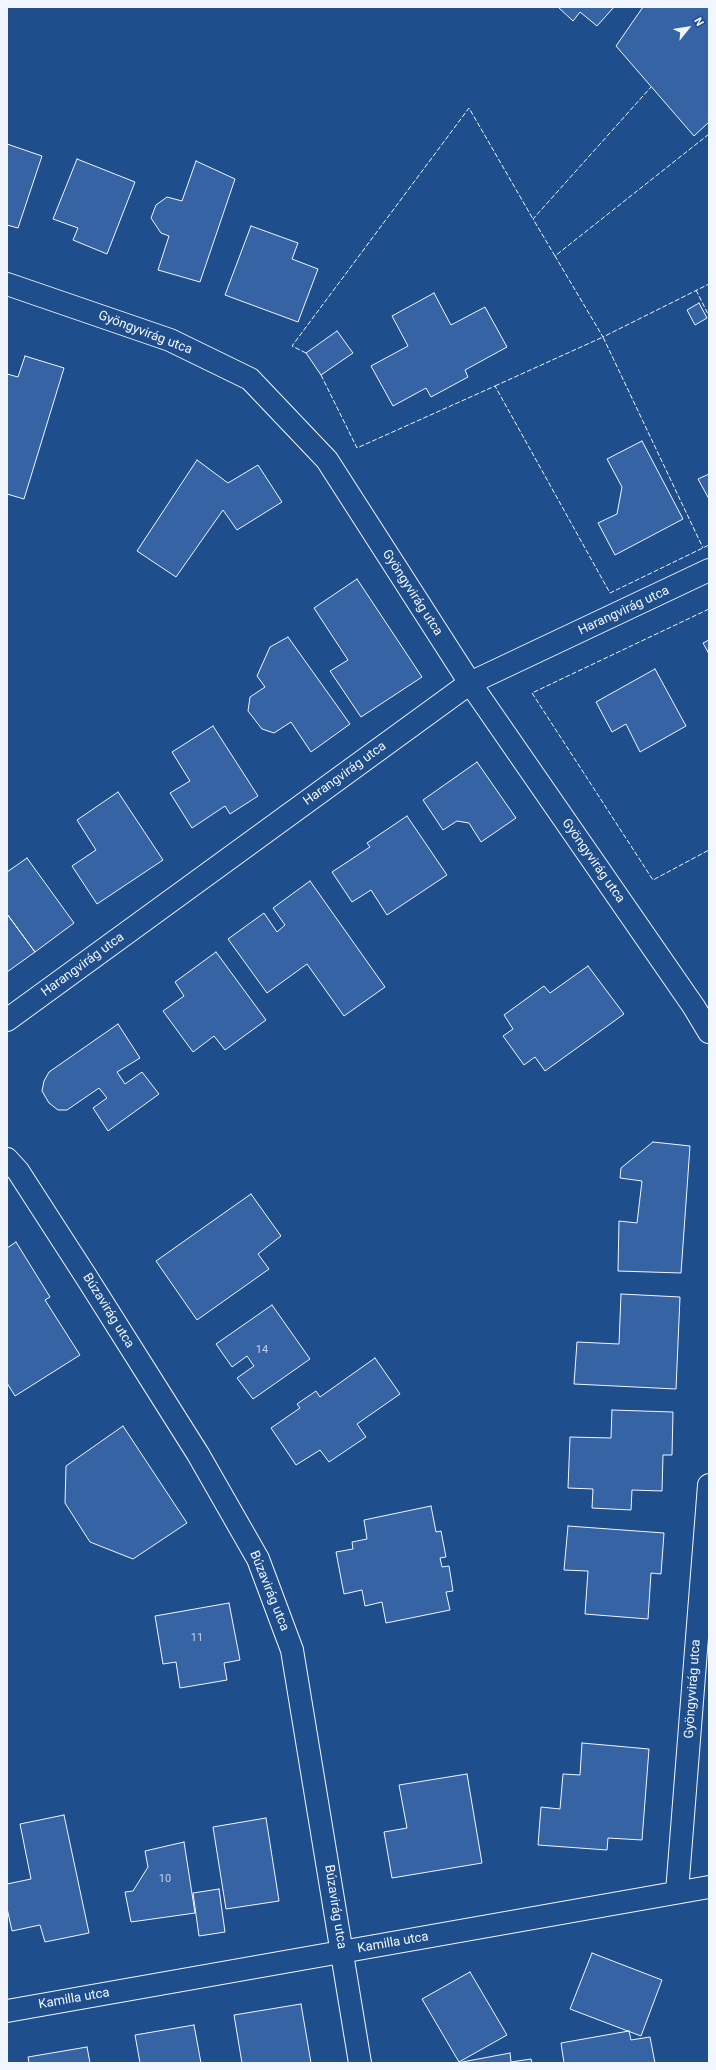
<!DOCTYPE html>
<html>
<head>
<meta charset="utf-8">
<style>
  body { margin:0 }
  #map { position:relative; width:716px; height:2070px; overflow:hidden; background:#1f4e8c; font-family:Roboto,sans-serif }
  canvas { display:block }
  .frame { position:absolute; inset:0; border:8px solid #f2f6ff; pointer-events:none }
  .north { position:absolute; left:668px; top:8px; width:40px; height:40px; -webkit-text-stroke:3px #1f4e8c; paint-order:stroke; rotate:60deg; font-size:11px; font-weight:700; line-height:16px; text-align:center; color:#f2f6ff }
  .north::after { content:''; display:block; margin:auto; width:14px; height:18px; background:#f2f6ff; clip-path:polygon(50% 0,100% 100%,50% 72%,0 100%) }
</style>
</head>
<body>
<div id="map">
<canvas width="716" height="2070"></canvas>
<div class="frame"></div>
<div class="north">N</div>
</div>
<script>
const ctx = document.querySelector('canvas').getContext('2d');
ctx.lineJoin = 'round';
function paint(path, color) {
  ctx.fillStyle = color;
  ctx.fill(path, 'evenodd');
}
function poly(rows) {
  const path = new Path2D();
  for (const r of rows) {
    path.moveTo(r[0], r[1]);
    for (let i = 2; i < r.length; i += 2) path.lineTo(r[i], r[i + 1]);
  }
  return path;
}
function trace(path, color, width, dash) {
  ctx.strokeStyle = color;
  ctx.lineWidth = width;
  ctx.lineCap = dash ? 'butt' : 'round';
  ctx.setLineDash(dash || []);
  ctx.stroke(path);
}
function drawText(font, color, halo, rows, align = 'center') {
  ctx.font = font + ' Roboto,sans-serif';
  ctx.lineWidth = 3;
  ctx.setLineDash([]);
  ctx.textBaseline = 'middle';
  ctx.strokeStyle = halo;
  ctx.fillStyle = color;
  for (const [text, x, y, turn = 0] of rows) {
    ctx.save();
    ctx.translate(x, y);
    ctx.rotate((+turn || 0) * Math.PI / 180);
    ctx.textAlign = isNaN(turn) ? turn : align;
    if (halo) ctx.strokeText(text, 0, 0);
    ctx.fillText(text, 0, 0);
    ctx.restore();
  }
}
const building = poly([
  [558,7,614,7,597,26,580,12,573,21,558,7],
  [643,7,709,7,709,122,694,136,616,46,643,7],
  [7,144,42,156,18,228,7,225,7,144],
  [77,159,135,182,107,254,73,240,78,228,53,219,77,159],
  [196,161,235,179,200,282,158,270,169,236,161,233,151,218,156,205,167,197,182,201,196,161],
  [251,226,298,243,292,259,318,269,298,322,225,295,251,226],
  [434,293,451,325,485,307,507,347,465,370,468,377,431,397,426,388,393,406,371,366,408,346,392,316,434,293],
  [699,303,707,318,695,325,687,310,699,303],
  [337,331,353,353,321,375,306,353,337,331],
  [25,356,64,368,24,499,7,494,7,374,18,377,25,356],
  [642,441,683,519,615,555,598,523,617,514,622,487,607,459,642,441],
  [197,460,228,483,258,465,282,502,237,530,223,510,176,577,137,551,197,460],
  [709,474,709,499,698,479,709,474],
  [357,579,422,677,361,717,330,671,348,660,314,608,357,579],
  [288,637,350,724,311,752,291,722,274,733,262,729,248,711,250,697,265,687,257,676,270,647,288,637],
  [709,640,709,654,703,643,709,640],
  [655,669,686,726,640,752,626,724,612,732,596,702,655,669],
  [213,726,258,796,230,814,225,806,192,828,170,793,190,781,172,752,213,726],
  [477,762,516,818,481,842,469,823,457,821,443,830,423,800,477,762],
  [118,792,163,860,97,904,72,866,96,850,77,820,118,792],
  [407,816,447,875,387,915,371,890,352,902,332,872,370,847,367,843,407,816],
  [27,858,74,923,35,952,7,914,7,872,27,858],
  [310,881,385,987,344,1016,307,964,267,993,228,939,264,913,277,932,285,925,273,908,310,881],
  [7,914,35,952,7,972,7,914],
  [216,952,266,1020,225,1050,214,1036,193,1052,163,1011,184,996,175,982,216,952],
  [588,966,624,1014,545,1071,535,1057,524,1065,503,1036,513,1029,504,1015,544,986,550,993,588,966],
  [118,1024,140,1058,117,1072,125,1084,142,1072,159,1094,108,1131,93,1108,107,1098,99,1088,67,1110,58,1110,49,1103,42,1091,44,1081,49,1072,118,1024],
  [653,1142,690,1146,681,1273,618,1271,619,1221,637,1223,642,1181,620,1178,621,1168,653,1142],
  [251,1194,281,1236,258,1254,269,1269,197,1320,156,1261,251,1194],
  [16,1242,50,1297,45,1300,80,1355,15,1396,7,1383,7,1248,16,1242],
  [621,1294,680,1297,676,1389,574,1384,577,1342,619,1344,621,1294],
  [272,1305,310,1359,253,1399,237,1378,254,1366,247,1356,232,1367,216,1344,272,1305],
  [375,1358,400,1394,357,1424,366,1437,329,1462,320,1450,296,1465,271,1428,300,1408,297,1404,316,1391,320,1397,375,1358],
  [612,1410,673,1412,672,1455,663,1455,662,1491,632,1490,631,1510,592,1508,593,1489,568,1488,570,1437,611,1438,612,1410],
  [123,1426,187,1523,133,1559,90,1542,65,1503,66,1466,123,1426],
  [431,1506,436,1532,441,1531,446,1557,440,1558,442,1567,449,1566,453,1591,446,1592,450,1610,386,1623,382,1602,365,1606,362,1590,344,1594,336,1552,353,1549,352,1542,367,1539,364,1520,431,1506],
  [568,1526,664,1533,661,1574,651,1573,648,1619,585,1614,588,1571,564,1570,568,1526],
  [229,1603,240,1660,224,1663,227,1680,180,1688,176,1662,163,1664,155,1616,229,1603],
  [582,1743,649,1749,642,1840,608,1838,607,1850,538,1845,541,1807,560,1809,563,1774,580,1775,582,1743],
  [467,1774,482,1863,392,1878,384,1832,407,1828,399,1785,467,1774],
  [64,1815,89,1933,45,1942,40,1925,12,1931,7,1908,7,1884,31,1879,20,1824,64,1815],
  [266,1818,279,1901,226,1909,213,1827,266,1818],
  [184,1842,195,1913,131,1922,125,1892,133,1891,148,1867,145,1851,184,1842],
  [219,1889,225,1932,199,1936,193,1893,219,1889],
  [592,1953,662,1980,641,2036,570,2009,592,1953],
  [470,1972,507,2035,459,2062,422,1999,470,1972],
  [301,2004,311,2063,242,2063,234,2015,301,2004],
  [194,2025,201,2063,140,2063,135,2035,194,2025],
  [629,2031,631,2040,650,2037,655,2063,564,2063,561,2043,629,2031],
  [87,2047,90,2063,29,2063,28,2057,87,2047],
  [510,2053,511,2062,531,2059,532,2063,457,2063,510,2053]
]);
paint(building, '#3563a3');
trace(building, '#f2f6ff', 1);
const minor = poly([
  [7,284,170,340,250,379,327,460,470,683,694,1007,709,1032],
  [7,1020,470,683,709,570],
  [7,1159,18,1171,87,1278,198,1454,258,1559,292,1650,360,2063],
  [677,1892,709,1485],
  [7,2011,709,1887]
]);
trace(minor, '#f2f6ff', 24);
trace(minor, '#1f4e8c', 22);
trace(poly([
  [709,134,555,256,603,337,709,284],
  [555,256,533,219,651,87],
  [696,290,709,316],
  [306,353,292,346,469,108,533,219],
  [321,375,357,448,495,386,610,593,709,545],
  [495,386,603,337,703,548],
  [709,609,532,693,653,880,709,850]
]), '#f2f6ff', 1, [5, 2]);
drawText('11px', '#c3d1e8', null, [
  ["14",262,1350],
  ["11",197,1638],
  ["10",165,1879]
]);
drawText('13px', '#f2f6ff', '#1f4e8c', [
  ["Gyöngyvirág utca",145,333,21],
  ["Gyöngyvirág utca",412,593,57],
  ["Harangvirág utca",624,611,-25],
  ["Harangvirág utca",345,774,-36],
  ["Gyöngyvirág utca",593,861,55],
  ["Harangvirág utca",83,965,-36],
  ["Búzavirág utca",108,1311,58],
  ["Búzavirág utca",269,1591,68],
  ["Gyöngyvirág utca",693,1689,-86],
  ["Búzavirág utca",335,1907,81],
  ["Kamilla utca",393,1943,-10],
  ["Kamilla utca",74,1999,-10]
]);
</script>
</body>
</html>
